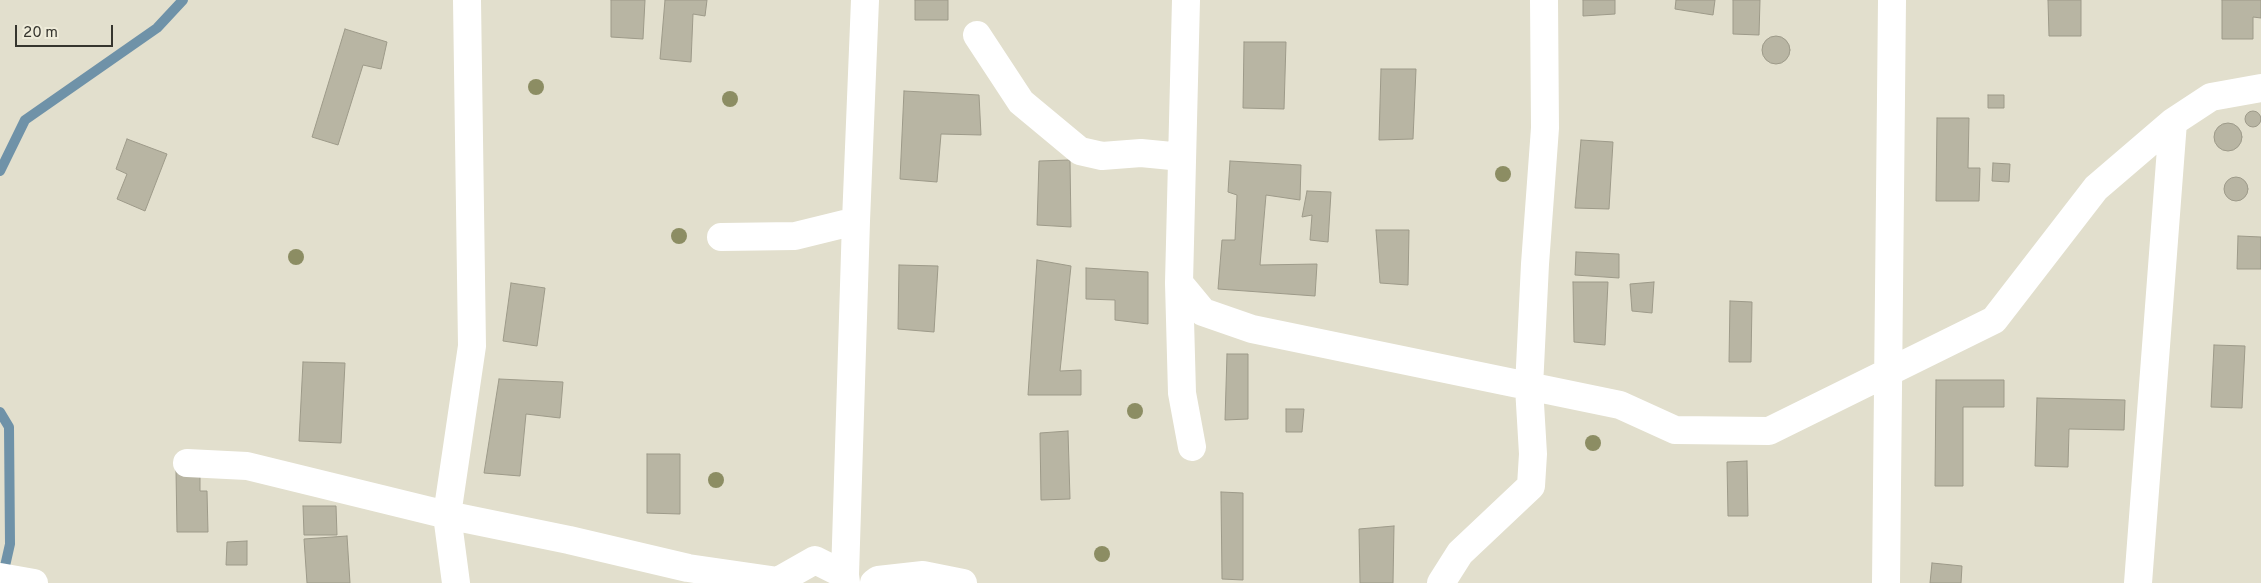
<!DOCTYPE html>
<html>
<head>
<meta charset="utf-8">
<style>
  body { margin:0 }
  #map { position:relative; width:2261px; height:583px; overflow:hidden; background:#e2dfcd; font-family:Overpass,sans-serif }
  canvas { display:block }
  .scale { position:absolute; left:15px; top:25px; width:98px; height:22px; box-sizing:border-box; border:2px solid #36352e; border-top:0; padding-left:6px; font-size:15px; line-height:18px; white-space:nowrap; color:#36352e; -webkit-text-stroke:4px #efecda; paint-order:stroke }
</style>
</head>
<body>
<div id="map">
<canvas width="2261" height="583"></canvas>
<div class="scale">20 m</div>
</div>
<script>
const ctx = document.querySelector('canvas').getContext('2d');
ctx.lineJoin = 'round';
function poly(rows) {
  const path = new Path2D();
  for (const r of rows) {
    if (r.length === 3) {
      path.moveTo(r[0] + r[2], r[1]);
      path.arc(r[0], r[1], r[2], 0, 2 * Math.PI);
      continue;
    }
    path.moveTo(r[0], r[1]);
    for (let i = 2; i < r.length; i += 2) path.lineTo(r[i], r[i + 1]);
  }
  return path;
}
function trace(path, color, width, dash) {
  ctx.strokeStyle = color;
  ctx.lineWidth = width;
  ctx.lineCap = dash ? 'butt' : 'round';
  ctx.setLineDash(dash || []);
  ctx.stroke(path);
}
function paint(path, color) {
  ctx.fillStyle = color;
  ctx.fill(path, 'evenodd');
}
trace(poly([
  [0,171,25,120,157,28,183,0],
  [0,412,9,427,10,544,3,575]
]), '#6f92a8', 10);
const building = poly([
  [611,0,645,0,643,39,611,37,611,0],
  [665,0,707,0,705,16,693,14,691,62,660,59,665,0],
  [915,0,948,0,948,20,915,20,915,0],
  [1583,0,1615,0,1615,14,1583,16,1583,0],
  [1676,0,1715,0,1713,15,1675,9,1676,0],
  [1733,0,1760,0,1759,35,1733,34,1733,0],
  [2048,0,2081,0,2081,36,2049,36,2048,0],
  [2222,0,2261,0,2261,18,2253,17,2253,39,2222,39,2222,0],
  [345,29,387,42,381,69,363,65,338,145,312,137,345,29],
  [1776,50,14],
  [1244,42,1286,42,1284,109,1243,108,1244,42],
  [1381,69,1416,69,1413,139,1379,140,1381,69],
  [904,91,979,95,981,135,941,134,937,182,900,179,904,91],
  [1988,95,2004,95,2004,108,1988,108,1988,95],
  [2253,119,8],
  [1937,118,1969,118,1968,168,1980,168,1979,201,1936,201,1937,118],
  [2228,137,14],
  [127,139,167,154,145,211,117,199,127,174,116,169,127,139],
  [1581,140,1613,142,1609,209,1575,208,1581,140],
  [1070,160,1071,227,1037,225,1039,161,1070,160],
  [1230,161,1301,165,1300,200,1266,195,1260,265,1317,264,1315,296,1218,289,1222,240,1235,240,1237,195,1228,192,1230,161],
  [1993,163,2010,164,2009,182,1992,181,1993,163],
  [2236,189,12],
  [1307,191,1331,192,1328,242,1310,240,1312,215,1302,217,1307,191],
  [1376,230,1409,230,1408,285,1380,283,1376,230],
  [2238,236,2261,237,2261,269,2237,269,2238,236],
  [1576,252,1619,254,1619,278,1575,275,1576,252],
  [1037,260,1071,266,1060,371,1081,370,1081,395,1028,395,1037,260],
  [899,265,938,266,934,332,898,329,899,265],
  [1086,268,1148,272,1148,324,1115,320,1115,300,1086,299,1086,268],
  [1573,282,1608,282,1605,345,1574,342,1573,282],
  [1654,282,1652,313,1632,311,1630,284,1654,282],
  [511,283,545,288,537,346,503,341,511,283],
  [1730,301,1752,302,1751,362,1729,362,1730,301],
  [2214,345,2245,346,2242,408,2211,407,2214,345],
  [1227,354,1248,354,1248,419,1225,420,1227,354],
  [303,362,345,363,341,443,299,441,303,362],
  [499,379,563,382,560,418,526,414,520,476,484,473,499,379],
  [1936,380,2004,380,2004,407,1963,407,1963,486,1935,486,1936,380],
  [2037,398,2125,400,2124,430,2069,429,2068,467,2035,466,2037,398],
  [1286,409,1304,409,1302,432,1286,432,1286,409],
  [1068,431,1070,499,1041,500,1040,433,1068,431],
  [647,454,680,454,680,514,647,513,647,454],
  [1747,461,1748,516,1728,516,1727,462,1747,461],
  [176,470,200,471,200,491,207,491,208,532,177,532,176,470],
  [1221,492,1243,493,1243,580,1222,579,1221,492],
  [303,506,336,506,337,535,304,535,303,506],
  [1394,526,1393,583,1360,583,1359,529,1394,526],
  [347,536,350,583,307,583,304,539,347,536],
  [247,541,247,565,226,565,227,542,247,541],
  [1932,563,1962,566,1961,583,1930,583,1932,563]
]);
paint(building, '#b8b5a3');
trace(building, '#9d9a89', 1);
trace(poly([
  [1186,0,1179,283,1203,312,1252,329,1620,405,1675,430,1769,431,1994,320,2096,188,2173,122,2211,97,2261,88],
  [977,35,1021,102,1080,151,1102,156,1141,153,1182,157],
  [721,237,795,236,856,221],
  [1179,283,1182,393,1192,447],
  [187,463,247,466,447,515,569,540,688,568,778,581,815,560,845,575],
  [0,577,34,583],
  [456,583,447,515,472,346,467,0],
  [846,583,845,575,856,221,865,0],
  [874,583,878,580,923,575,963,583],
  [1441,583,1460,553,1531,486,1533,454,1529,387,1535,264,1545,128,1544,0],
  [1886,583,1892,0],
  [2138,583,2173,122]
]), '#fff', 28);
ctx.fillStyle = '#8c8d63';
for (const [x, y] of [
  [536,87],
  [730,99],
  [1503,174],
  [679,236],
  [296,257],
  [1135,411],
  [1593,443],
  [716,480],
  [1102,554]
]) {
  ctx.beginPath();
  ctx.arc(x, y, 8, 0, 2 * Math.PI);
  ctx.fill();
}
</script>
</body>
</html>
